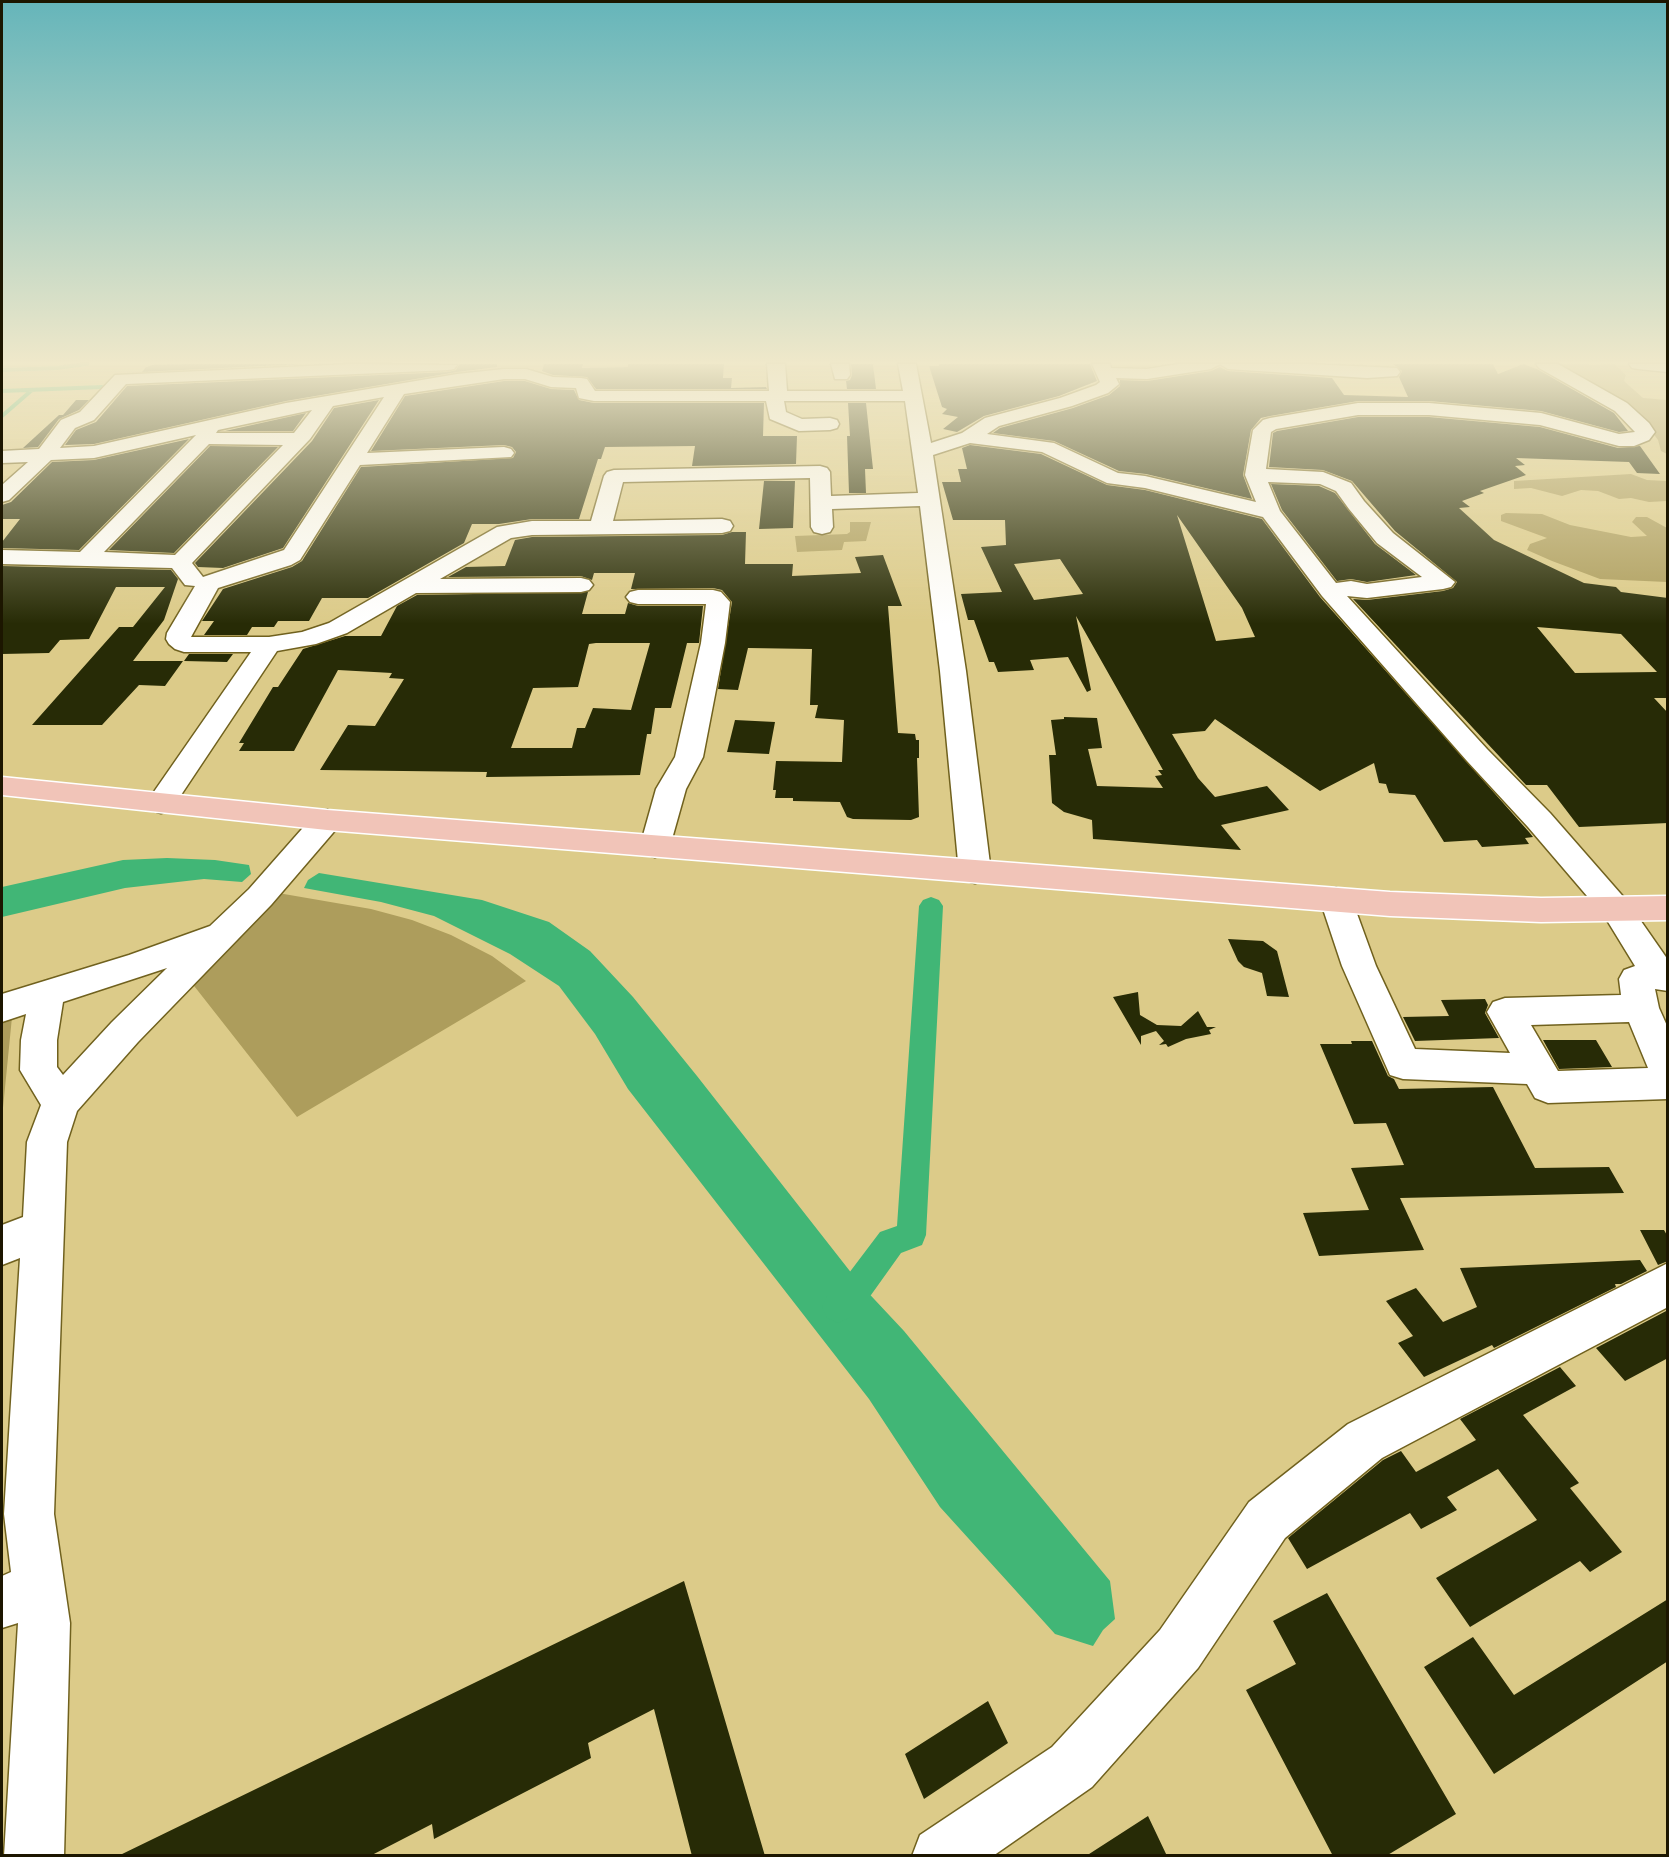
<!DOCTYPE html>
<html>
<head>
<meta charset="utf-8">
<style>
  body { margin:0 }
  #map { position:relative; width:1669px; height:1857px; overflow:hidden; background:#dccb89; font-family:"Noto Sans",sans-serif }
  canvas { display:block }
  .frame { position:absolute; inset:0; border:3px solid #1c1600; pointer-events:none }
</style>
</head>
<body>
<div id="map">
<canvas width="1669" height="1857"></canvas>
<div class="frame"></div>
</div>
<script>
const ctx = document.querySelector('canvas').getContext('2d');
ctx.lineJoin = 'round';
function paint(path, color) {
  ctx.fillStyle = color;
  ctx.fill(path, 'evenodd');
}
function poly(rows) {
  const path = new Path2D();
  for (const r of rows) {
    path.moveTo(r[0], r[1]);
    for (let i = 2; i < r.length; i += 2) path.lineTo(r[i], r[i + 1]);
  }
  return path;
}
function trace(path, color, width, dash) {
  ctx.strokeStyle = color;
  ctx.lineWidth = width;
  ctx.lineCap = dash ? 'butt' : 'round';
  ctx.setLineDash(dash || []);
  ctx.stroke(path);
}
paint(poly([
  [1549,364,1616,365,1626,375,1624,381,1643,398,1667,400,1667,454,1661,451,1658,440,1647,425,1566,371],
  [1631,474,1647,480,1667,481,1667,501,1649,502,1631,498,1619,499,1598,491,1581,490,1562,496,1531,488,1514,489,1514,481],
  [1506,513,1542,514,1570,525,1631,537,1647,536,1632,522,1636,517,1647,517,1667,528,1667,582,1600,579,1552,561,1527,550,1530,544,1547,538,1501,521,1501,515],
  [850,522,871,522,866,541,844,542,842,550,797,552,795,536,847,534,850,532],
  [278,893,371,909,412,920,451,935,492,956,526,981,297,1117,191,982],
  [12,1017,2,1118,2,1020]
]), '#ad9d5c');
paint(poly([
  [167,858,215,860,249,865,251,874,242,882,204,879,125,888,2,917,2,887,123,860],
  [319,873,482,900,549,922,590,951,633,997,697,1076,860,1284,904,1331,1110,1581,1115,1619,1103,1630,1093,1646,1055,1634,940,1507,869,1399,628,1089,595,1034,559,986,510,954,434,916,381,902,304,888,308,880]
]), '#41b676');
trace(poly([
  [2,370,57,368,87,364],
  [2,391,102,387],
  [2,416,32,390]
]), '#41b676', 4);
paint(poly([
  [931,897,939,900,943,906,926,1235,922,1245,901,1253,871,1295,849,1318,838,1323,827,1318,822,1307,827,1296,849,1273,880,1232,897,1226,919,906,923,900,931,897]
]), '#41b676');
paint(poly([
  [189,364,303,364,142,372,146,367,153,365],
  [459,364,497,364,497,367,457,372,286,401,94,444,65,445,76,430,96,422,127,386,448,372,456,370],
  [544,364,583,364,582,368,628,367,628,364,724,364,723,378,732,378,731,388,766,387,767,389,596,389,587,377,553,375,542,371],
  [851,364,873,364,876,389,847,389,846,381,850,380,852,375],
  [939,364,1090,364,1097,381,1059,396,984,416,957,432,943,429,958,417,942,414,947,409,942,407,929,366,939,366],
  [1393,364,1493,364,1498,374,1523,364,1537,369,1614,413,1628,431,1619,432,1541,411,1429,401,1358,401,1270,416,1261,418,1251,430,1243,475,1252,499,1146,474,1119,471,1054,441,993,433,1000,428,1073,408,1109,395,1120,386,1120,380,1147,381,1211,371,1220,367,1228,371,1332,378,1344,395,1408,397,1399,377,1402,371],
  [504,381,525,381,551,389,574,390,579,400,594,403,764,403,763,436,797,436,796,464,692,466,695,446,605,447,601,459,598,459,579,519,532,519,499,524,472,524,464,543,368,598,322,598,309,621,278,621,274,627,252,627,247,635,204,635,214,621,202,621,223,589,292,567,302,561,361,467,513,458,516,452,512,447,504,445,371,451,405,396],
  [76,400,89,400,79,410,59,419,38,447,23,448,59,415,63,415],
  [379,400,283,548,223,568,198,567,195,563,312,441,334,408],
  [848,403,866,403,873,469,865,469,866,493,849,493,847,436,850,436],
  [306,413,293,431,225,431],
  [1358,417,1429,417,1540,427,1618,448,1640,446,1660,474,1637,473,1629,462,1516,458,1525,465,1515,466,1526,475,1480,491,1484,493,1462,501,1470,507,1459,508,1494,540,1584,583,1616,587,1621,592,1668,598,1668,698,1654,698,1668,713,1668,823,1579,827,1547,785,1526,785,1353,599,1367,600,1443,591,1453,588,1457,582,1395,531,1352,481,1323,470,1269,467,1273,433,1277,431],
  [1537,627,1621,634,1657,672,1575,673],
  [189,439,79,550,2,548,2,542,20,519,2,519,2,505,11,502,52,462,94,460],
  [970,445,1041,454,1107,485,1145,490,1262,519,1320,597,1529,832,1533,837,1525,838,1529,844,1482,847,1477,840,1444,842,1415,795,1389,793,1386,784,1379,783,1374,763,1320,791,1215,719,1205,731,1172,734,1198,778,1215,797,1267,786,1289,810,1221,825,1241,850,1093,839,1092,820,1064,812,1052,803,1049,755,1056,755,1051,720,1064,719,1064,717,1097,718,1102,748,1088,749,1097,786,1163,788,1155,776,1162,775,1158,770,1163,770,1076,616,1091,690,1087,692,1068,657,1030,660,1034,670,998,672,994,662,989,662,974,620,968,620,961,594,1002,592,981,547,1006,545,1005,520,953,520,942,482,961,482,958,469,967,469,962,448],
  [1177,515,1242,608,1255,637,1216,641],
  [1060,559,1083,594,1034,600,1014,564],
  [210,446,278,447,174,553,109,550],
  [764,481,795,481,793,528,759,529],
  [1271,484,1319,486,1335,493,1375,544,1416,575,1367,582,1351,579,1337,581,1282,510],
  [732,532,746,532,745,564,793,564,792,576,861,573,855,557,883,555,902,606,888,606,898,733,915,734,916,740,919,740,919,758,917,758,919,817,911,820,853,819,847,817,840,802,793,801,793,798,775,798,776,790,773,790,776,761,842,762,844,720,815,718,818,705,810,705,812,649,748,648,738,690,718,689,732,602,722,590,713,588,631,589,635,573,594,573,592,580,581,576,448,577,466,567,505,566,515,540,532,537,722,535],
  [2,566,171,570,178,579,164,620,133,661,183,661,165,686,139,685,102,725,32,725,119,627,133,627,165,587,116,587,89,639,60,640,49,653,2,654],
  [588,592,582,614,625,614,628,603,638,606,703,606,699,643,687,643,671,708,655,708,651,734,647,734,640,775,486,777,487,772,320,770,348,725,375,726,404,679,389,678,392,673,338,670,294,751,239,751,244,743,239,743,273,687,278,687,303,649,345,636,381,636,397,606,417,595],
  [596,643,650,643,631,710,593,708,585,728,577,728,572,748,511,748,533,688,578,687,589,644],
  [189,654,233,654,227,662,184,661],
  [735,720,775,722,769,754,727,752],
  [1228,939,1263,941,1277,951,1289,997,1267,996,1262,973,1244,967,1238,961],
  [1138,992,1140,1015,1157,1025,1181,1026,1198,1011,1207,1027,1216,1027,1209,1030,1211,1034,1186,1039,1168,1047,1166,1044,1159,1045,1164,1041,1156,1031,1141,1036,1141,1045,1113,997],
  [1485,999,1488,1005,1485,1013,1499,1038,1415,1041,1403,1017,1449,1016,1441,1000],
  [1543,1040,1596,1040,1612,1067,1559,1069],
  [1351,1041,1372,1041,1388,1076,1394,1079,1399,1089,1493,1087,1535,1168,1609,1167,1624,1193,1400,1198,1424,1250,1319,1256,1303,1213,1369,1210,1351,1168,1404,1165,1386,1123,1354,1124,1320,1044,1352,1044],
  [1640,1230,1664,1230,1668,1237,1668,1261,1658,1265],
  [1640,1260,1647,1271,1621,1284,1615,1284,1616,1287,1494,1348,1492,1345,1424,1377,1398,1343,1413,1336,1386,1301,1416,1288,1443,1322,1477,1307,1460,1268],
  [1668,1310,1668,1358,1625,1381,1596,1348],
  [1560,1367,1576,1386,1523,1415,1579,1483,1570,1488,1622,1552,1590,1572,1580,1561,1470,1627,1436,1578,1537,1520,1498,1469,1447,1497,1457,1510,1421,1529,1410,1513,1307,1569,1288,1538,1383,1460,1401,1451,1416,1472,1476,1440,1460,1419],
  [684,1581,765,1856,692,1856,654,1709,588,1743,591,1758,434,1839,432,1824,370,1856,118,1856],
  [1327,1593,1456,1814,1386,1856,1333,1856,1246,1690,1296,1664,1273,1621],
  [1668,1599,1668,1661,1494,1774,1424,1667,1473,1637,1514,1695],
  [988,1701,1008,1743,924,1799,905,1754],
  [1148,1816,1167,1856,1086,1856]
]), '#272b06');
const minor = poly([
  [351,364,457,365,454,369,448,370,126,384,94,420,75,428,60,448,94,446,286,403,457,374,504,369,526,369,553,377,581,378,587,379,595,391,769,391,767,364,785,364,787,391,903,391,898,364,916,364,931,443,962,433,985,418,1060,398,1096,385,1100,382,1092,364,1110,364,1111,368,1147,369,1178,364,1308,364,1397,368,1400,372,1397,376,1367,378,1228,369,1220,364,1211,369,1147,379,1116,378,1119,384,1108,393,1072,406,999,426,987,434,1054,443,1118,473,1145,476,1256,502,1245,475,1253,430,1263,420,1270,418,1358,403,1429,403,1541,413,1619,434,1635,432,1615,411,1539,368,1536,364,1558,364,1627,403,1649,423,1655,432,1649,440,1634,446,1619,446,1540,425,1429,415,1358,415,1276,429,1271,432,1266,469,1323,472,1351,483,1364,501,1393,533,1455,582,1451,587,1443,589,1367,598,1347,596,1487,749,1550,813,1627,901,1668,960,1668,991,1655,989,1659,1008,1668,1028,1668,1099,1548,1103,1535,1098,1527,1084,1403,1079,1390,1075,1342,966,1320,900,1325,892,1336,888,1347,892,1352,900,1376,966,1415,1049,1510,1053,1487,1012,1493,1002,1505,998,1621,995,1619,979,1624,970,1635,966,1605,917,1528,827,1467,761,1322,596,1263,517,1145,488,1107,483,1042,452,970,443,933,455,966,671,991,872,986,880,975,883,964,880,959,872,940,671,920,506,832,509,833,527,830,532,822,534,814,532,811,527,810,478,623,482,613,521,722,519,730,521,733,526,730,531,722,533,532,535,511,538,440,579,581,578,589,580,593,585,589,590,581,592,416,593,347,633,316,644,277,651,171,810,161,813,151,810,146,803,151,796,251,652,184,652,175,649,169,644,166,639,167,633,195,586,185,585,172,568,2,564,2,550,80,552,196,435,94,458,51,460,9,500,2,502,2,485,28,462,2,463,2,451,39,449,61,420,80,412,115,375,351,364],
  [504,379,525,379,551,387,576,388,579,398,594,401,766,401,770,419,799,431,830,430,837,428,839,424,837,420,830,418,802,419,786,412,784,401,905,401,918,493,831,496,830,472,827,468,820,466,614,470,607,472,604,476,591,521,532,521,497,527,329,623,302,632,269,637,191,637,218,588,291,565,300,560,360,465,511,457,514,453,511,449,504,447,367,453,404,394,504,379],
  [384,397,284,550,203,577,192,563,310,439,333,406,384,397],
  [312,410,294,433,216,433,218,430,312,410],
  [209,444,283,445,175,555,104,552,209,444],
  [1268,482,1320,484,1336,491,1349,509,1377,543,1422,577,1367,584,1351,581,1336,583,1280,511,1268,482],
  [1629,1022,1648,1068,1558,1071,1531,1025,1629,1022],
  [831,364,849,364,850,375,847,379,835,379,831,364],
  [1629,364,1668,364,1668,372,1638,369,1632,368,1629,364],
  [638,590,713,590,721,592,730,602,725,643,703,757,686,789,670,846,666,853,655,857,644,853,640,846,656,789,675,757,701,643,706,604,638,604,630,602,626,597,630,592,638,590],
  [327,810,338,813,342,820,338,827,271,905,138,1042,77,1111,67,1142,54,1514,70,1623,64,1856,4,1856,18,1623,2,1628,2,1576,11,1572,4,1514,20,1258,2,1265,2,1225,23,1217,27,1142,41,1105,20,1070,21,1040,26,1014,2,1022,2,994,129,955,210,926,249,889,316,813,327,810],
  [167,968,112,1022,63,1075,57,1067,57,1040,63,1002,167,968],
  [1668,1263,1668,1307,1382,1458,1285,1538,1198,1668,1092,1787,993,1856,912,1856,920,1835,1052,1747,1160,1630,1249,1502,1348,1424,1668,1263]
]);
const major = poly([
  [2,777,327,810,1390,892,1541,898,1668,896,1668,920,1541,922,1390,916,327,830,2,795,2,777]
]);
trace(minor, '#70611e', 3);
trace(major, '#fff', 3);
paint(minor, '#fff');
paint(major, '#f1c4b8');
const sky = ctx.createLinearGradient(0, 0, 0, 624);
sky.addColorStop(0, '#65b5ba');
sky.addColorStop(0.58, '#efe8ca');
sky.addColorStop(1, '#efe8ca00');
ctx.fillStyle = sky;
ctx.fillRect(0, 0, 1669, 624);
</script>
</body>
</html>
